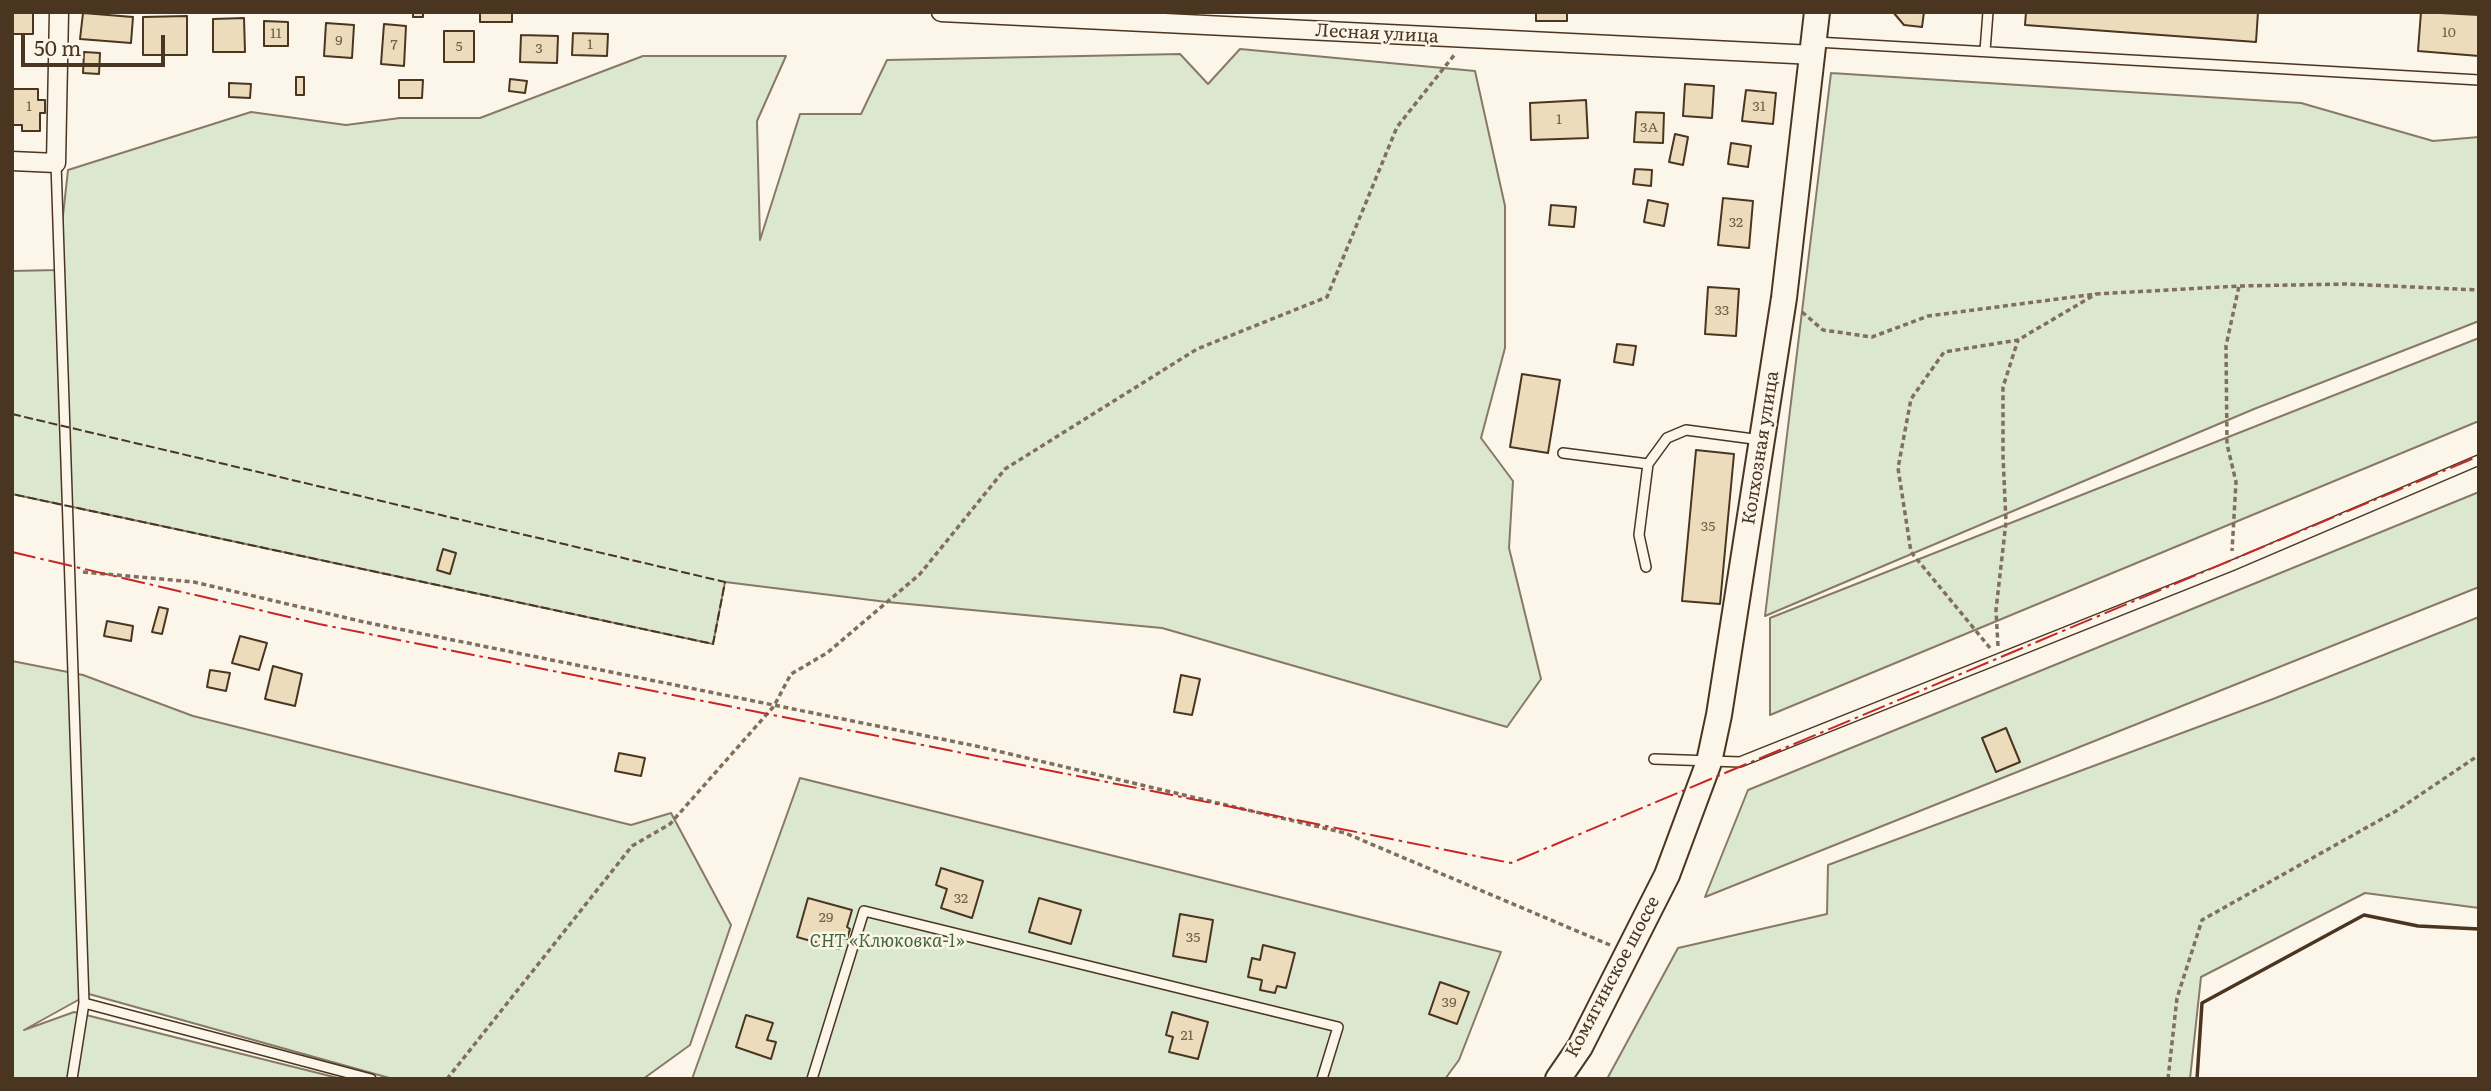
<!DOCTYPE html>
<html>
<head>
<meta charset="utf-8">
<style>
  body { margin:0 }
  #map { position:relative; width:2491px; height:1091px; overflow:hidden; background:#fbf6e9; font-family:Literata,serif }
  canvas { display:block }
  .frame { position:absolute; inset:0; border:14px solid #4a3520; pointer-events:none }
  .scale { position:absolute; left:21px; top:35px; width:144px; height:32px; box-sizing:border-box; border:4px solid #4a3520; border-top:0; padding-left:9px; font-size:21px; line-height:24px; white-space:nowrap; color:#4a3520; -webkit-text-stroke:5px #fbf6e9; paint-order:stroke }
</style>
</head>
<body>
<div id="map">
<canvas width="2491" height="1091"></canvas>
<div class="frame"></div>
<div class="scale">50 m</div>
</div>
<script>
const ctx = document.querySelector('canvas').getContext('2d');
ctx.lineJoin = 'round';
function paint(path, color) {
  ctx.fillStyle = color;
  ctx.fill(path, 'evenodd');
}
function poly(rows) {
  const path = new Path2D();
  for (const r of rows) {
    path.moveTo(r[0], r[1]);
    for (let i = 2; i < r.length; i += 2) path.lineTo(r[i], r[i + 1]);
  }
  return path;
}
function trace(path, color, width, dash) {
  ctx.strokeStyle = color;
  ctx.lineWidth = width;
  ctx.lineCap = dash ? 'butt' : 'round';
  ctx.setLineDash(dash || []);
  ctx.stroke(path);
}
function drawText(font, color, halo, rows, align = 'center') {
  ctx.font = font + ' Literata,serif';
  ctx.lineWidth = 5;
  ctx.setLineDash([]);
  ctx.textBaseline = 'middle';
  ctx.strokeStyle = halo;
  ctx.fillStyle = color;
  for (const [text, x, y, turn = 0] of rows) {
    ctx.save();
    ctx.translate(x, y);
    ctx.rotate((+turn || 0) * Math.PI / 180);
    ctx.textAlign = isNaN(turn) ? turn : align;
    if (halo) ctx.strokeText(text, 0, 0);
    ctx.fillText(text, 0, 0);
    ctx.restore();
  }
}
const green = poly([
  [1240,49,1475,71,1505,206,1505,348,1481,438,1513,481,1509,548,1541,679,1507,727,1162,628,887,602,725,582,713,644,12,494,12,271,57,270,68,170,251,112,346,125,400,118,480,118,643,56,786,56,757,121,760,240,800,114,861,114,887,60,1180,54,1208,84,1240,49],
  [1831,73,2301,103,2433,141,2479,137,2479,321,2254,409,1765,616,1831,73],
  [2479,338,2479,421,1770,715,1770,618,2479,338],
  [2479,492,2479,587,1705,897,1748,790,2479,492],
  [2479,617,2479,908,2365,893,2201,977,2190,1079,1607,1079,1678,948,1827,914,1828,865,2273,699,2479,617],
  [12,661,83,675,193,716,631,825,671,813,731,925,690,1045,643,1079,393,1079,89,994,24,1030,74,1012,342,1079,12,1079,12,661],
  [800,778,1501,952,1459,1060,1445,1079,692,1079,800,778]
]);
paint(green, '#dce7d0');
trace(green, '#887966', 2);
const building = poly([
  [12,12,33,12,33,34,12,34,12,12],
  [413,12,423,12,423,17,413,17,413,12],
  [480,12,512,12,512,22,480,22,480,12],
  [1536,12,1567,12,1567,21,1536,21,1536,12],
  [1893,12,1924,12,1922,27,1904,25,1893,12],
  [2026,12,2258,12,2256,42,2025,25,2026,12],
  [2421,12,2479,15,2479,56,2418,51,2421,12],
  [83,13,133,17,131,43,80,39,83,13],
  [187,16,187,55,143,55,143,17,187,16],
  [244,18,245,52,213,52,213,19,244,18],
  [264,21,288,22,288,46,264,46,264,21],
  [326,23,354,25,352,58,324,56,326,23],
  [384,24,406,26,404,66,381,64,384,24],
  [444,31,474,31,474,62,444,62,444,31],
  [573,33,608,34,607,56,572,55,573,33],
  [521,35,558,36,557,63,520,62,521,35],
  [84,52,100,53,99,74,83,73,84,52],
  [296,77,304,77,304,95,296,95,296,77],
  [510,79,527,81,525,93,509,91,510,79],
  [399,80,423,80,422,98,399,98,399,80],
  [229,83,251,84,250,98,229,97,229,83],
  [1685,84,1714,86,1712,118,1683,116,1685,84],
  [12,89,38,89,38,100,45,100,45,113,40,113,40,131,22,131,22,125,12,125,12,89],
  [1746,90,1776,93,1773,124,1742,121,1746,90],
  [1586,100,1588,138,1531,140,1530,103,1586,100],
  [1636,112,1664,113,1663,143,1634,142,1636,112],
  [1675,134,1688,137,1683,165,1669,162,1675,134],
  [1731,143,1751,146,1748,167,1728,164,1731,143],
  [1635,169,1652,170,1651,186,1633,184,1635,169],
  [1723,198,1753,201,1749,248,1718,245,1723,198],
  [1648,200,1668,204,1664,226,1644,222,1648,200],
  [1551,205,1576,207,1574,227,1549,225,1551,205],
  [1708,287,1739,289,1736,336,1705,334,1708,287],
  [1617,344,1636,346,1633,365,1614,362,1617,344],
  [1522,374,1560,380,1548,453,1510,447,1522,374],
  [1696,450,1734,454,1720,604,1682,601,1696,450],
  [443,549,456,553,450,574,437,570,443,549],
  [159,607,168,609,162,634,152,632,159,607],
  [107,621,133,626,131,641,104,636,107,621],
  [240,636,267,643,259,670,232,663,240,636],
  [273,666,302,674,295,706,265,699,273,666],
  [210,670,230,673,226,691,207,687,210,670],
  [1181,675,1200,679,1192,715,1174,712,1181,675],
  [2006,728,2020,762,1996,772,1982,738,2006,728],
  [619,753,645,758,641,776,615,771,619,753],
  [941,868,983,881,972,918,941,908,947,889,936,885,941,868],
  [808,898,852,910,847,927,850,929,847,939,842,939,839,949,797,937,808,898],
  [1039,898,1081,910,1071,944,1029,932,1039,898],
  [1180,914,1213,920,1206,962,1173,956,1180,914],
  [1263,945,1295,953,1286,988,1277,986,1275,993,1260,990,1262,980,1248,977,1252,958,1260,960,1263,945],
  [1440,982,1469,992,1457,1024,1429,1014,1440,982],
  [1172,1012,1208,1022,1198,1059,1169,1052,1173,1037,1166,1035,1172,1012],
  [746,1015,773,1023,767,1040,776,1042,771,1059,736,1047,746,1015]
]);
paint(building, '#ecdcbc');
trace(building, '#4a3520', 2);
const lane = poly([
  [1816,42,2479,80],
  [1985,51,1988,12],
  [56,163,84,1003,72,1079],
  [1563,453,1648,464],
  [1646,567,1639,535,1648,464,1667,438,1686,430,1761,440],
  [1654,759,1740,762,2231,566,2479,460],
  [84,1003,371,1079],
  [812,1079,864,911,1338,1027,1322,1079]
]);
const street = poly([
  [941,12,1814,55],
  [12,161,56,163,59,12]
]);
const secondary = poly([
  [1558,1079,1580,1047,1667,875,1709,762,1719,715,1784,298,1817,12]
]);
trace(lane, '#4a3520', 12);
trace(street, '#4a3520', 21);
trace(secondary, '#4a3520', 28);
trace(poly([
  [2240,286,2346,284,2479,290],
  [1802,312,1823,330,1872,337,1928,316,2096,294,2239,286,2226,346,2227,444,2236,482,2232,551],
  [83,572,194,582,364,622,976,746,1345,833,1610,945],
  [1998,646,1996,610,2006,522,2003,456,2003,387,2018,340],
  [1990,648,1911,552,1898,468,1911,399,1944,352,2018,340,2096,294],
  [447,1079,632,846,670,824,774,706,791,674,827,653,920,574,1005,469,1197,349,1327,297,1397,127,1455,54],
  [2168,1079,2177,998,2202,920,2396,811,2479,755]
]), '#7f6f5c', 3.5, [5, 3.5]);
trace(lane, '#fbf6e9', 9);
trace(street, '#fbf6e9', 18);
trace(secondary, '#fbf6e9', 24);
trace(poly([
  [12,414,725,582,713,644,12,494]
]), '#4a3520', 2, [9, 3.5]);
trace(poly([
  [2197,1079,2202,1003,2364,915,2418,926,2479,929]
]), '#4a3520', 3.5);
trace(poly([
  [12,552,319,624,1511,863,2479,456]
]), '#c62828', 2, [24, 5, 3.5, 5]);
drawText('14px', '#725f47', null, [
  ["10",2449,33],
  ["11",276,34],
  ["9",339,41],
  ["7",394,45],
  ["1",590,45],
  ["5",459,47],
  ["3",539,49],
  ["1",29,107],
  ["31",1759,107],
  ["1",1559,120],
  ["3А",1649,128],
  ["32",1736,223],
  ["33",1722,311],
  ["35",1708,527],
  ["32",961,899],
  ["29",826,918],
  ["35",1193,938],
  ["39",1449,1003],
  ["21",1187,1036]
]);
drawText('18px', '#4a3520', '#fbf6e9', [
  ["Лесная улица",1377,34,3],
  ["Колхозная улица",1761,448,-81],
  ["Комягинское шоссе",1613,977,-62]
]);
drawText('italic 18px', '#436837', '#fbf6e9', [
  ["СНТ «Клюковка-1»",887,942]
]);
</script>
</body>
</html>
